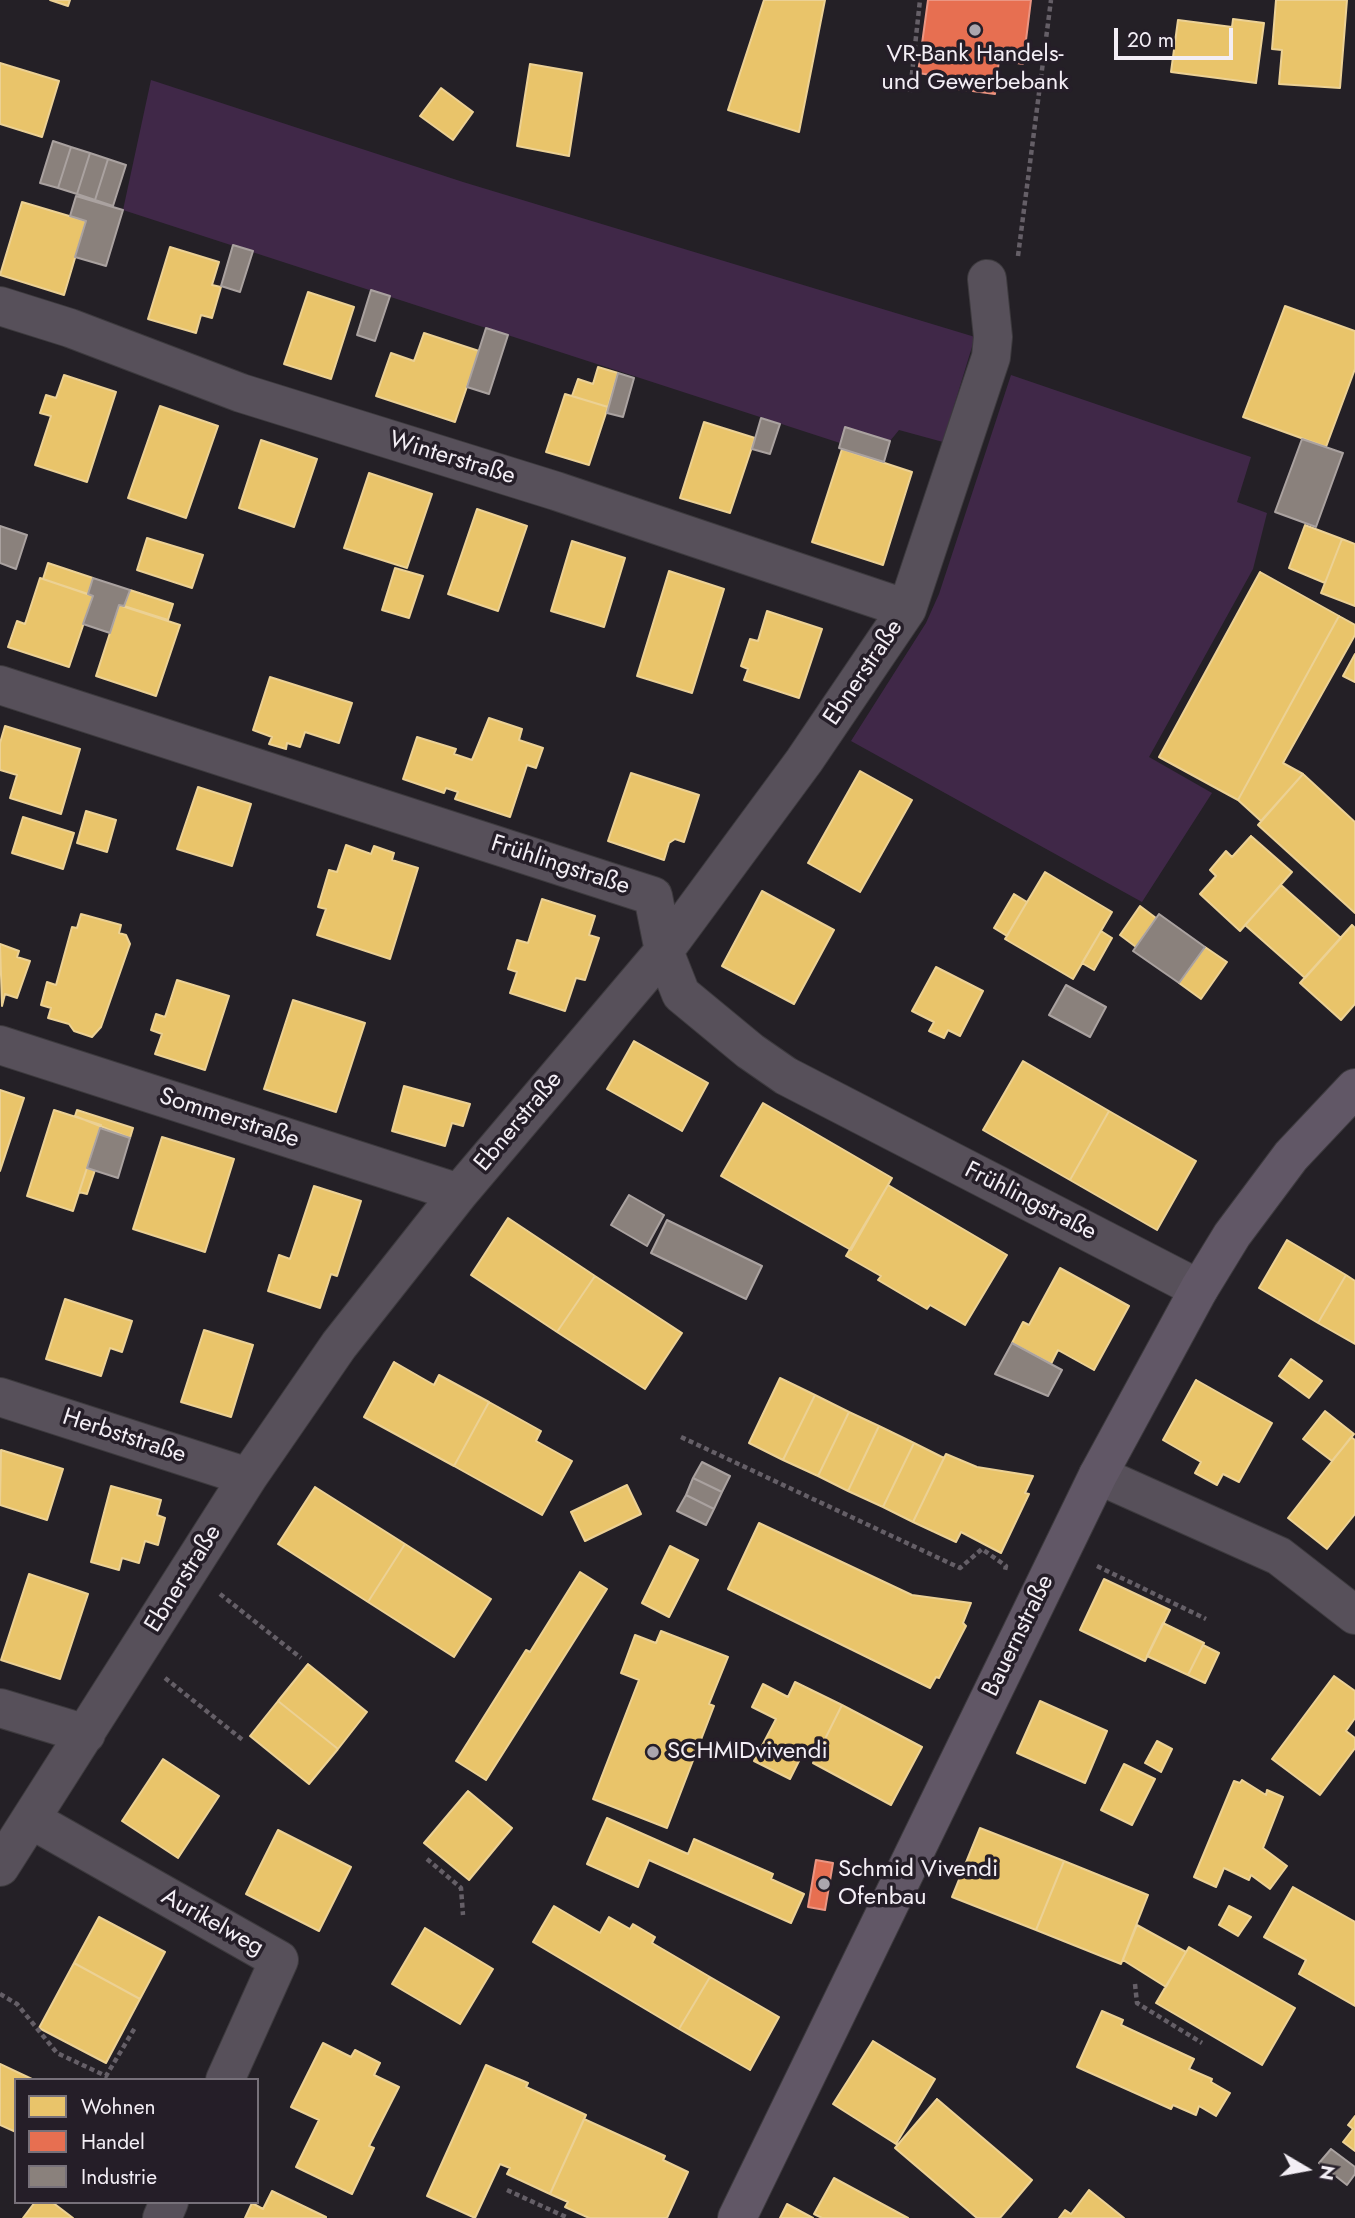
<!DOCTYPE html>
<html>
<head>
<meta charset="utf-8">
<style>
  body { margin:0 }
  #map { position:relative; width:1355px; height:2218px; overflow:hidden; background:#242026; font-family:Jost,sans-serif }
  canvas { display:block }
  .legend { position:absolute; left:14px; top:2078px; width:245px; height:126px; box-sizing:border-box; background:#251e28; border:2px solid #77717a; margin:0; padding:9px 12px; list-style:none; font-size:21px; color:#f3eef5 }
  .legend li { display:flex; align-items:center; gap:14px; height:35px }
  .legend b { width:35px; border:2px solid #77717a }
  .north { position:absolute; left:1271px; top:2134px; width:70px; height:70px; -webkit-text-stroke:5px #251e28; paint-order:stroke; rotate:100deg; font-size:19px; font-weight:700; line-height:28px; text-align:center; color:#f3eef5 }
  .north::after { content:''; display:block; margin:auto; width:24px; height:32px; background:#f3eef5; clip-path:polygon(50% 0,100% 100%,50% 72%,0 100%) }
  .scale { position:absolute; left:1114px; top:28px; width:119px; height:32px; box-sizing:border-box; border:4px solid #f3eef5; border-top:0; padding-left:9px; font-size:21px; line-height:24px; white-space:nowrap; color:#f3eef5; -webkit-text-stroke:5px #251e28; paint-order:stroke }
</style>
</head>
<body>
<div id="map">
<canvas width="1355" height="2218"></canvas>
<ul class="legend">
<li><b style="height:19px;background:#e9c46a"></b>Wohnen</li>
<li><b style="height:19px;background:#e76f51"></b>Handel</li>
<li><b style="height:19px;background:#8a817c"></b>Industrie</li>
</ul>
<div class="north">N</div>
<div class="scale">20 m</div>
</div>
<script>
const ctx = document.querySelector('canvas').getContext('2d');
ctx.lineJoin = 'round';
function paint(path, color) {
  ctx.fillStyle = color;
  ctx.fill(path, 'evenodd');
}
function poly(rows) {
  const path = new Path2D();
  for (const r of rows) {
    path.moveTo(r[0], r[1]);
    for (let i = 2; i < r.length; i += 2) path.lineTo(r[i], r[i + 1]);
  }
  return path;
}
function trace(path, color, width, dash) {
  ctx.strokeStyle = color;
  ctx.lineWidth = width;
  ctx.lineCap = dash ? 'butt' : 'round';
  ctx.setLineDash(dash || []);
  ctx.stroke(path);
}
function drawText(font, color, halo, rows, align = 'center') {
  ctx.font = font + ' Jost,sans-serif';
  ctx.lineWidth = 7;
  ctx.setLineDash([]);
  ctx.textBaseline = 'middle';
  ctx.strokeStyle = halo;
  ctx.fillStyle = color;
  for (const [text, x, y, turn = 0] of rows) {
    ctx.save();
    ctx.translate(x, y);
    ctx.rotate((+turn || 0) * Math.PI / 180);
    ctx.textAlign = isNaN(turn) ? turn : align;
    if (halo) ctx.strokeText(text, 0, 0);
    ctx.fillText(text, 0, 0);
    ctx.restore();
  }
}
paint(poly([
  [151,80,463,182,975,337,943,442,899,430,890,441,845,427,840,443,123,210],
  [1011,375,1251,457,1237,502,1267,513,1253,569,1149,757,1212,793,1142,902,851,741,926,623,939,594]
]), '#402848');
const homes = poly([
  [50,0,70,0,68,6,50,0],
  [764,0,825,0,799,132,728,110,764,0],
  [1276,0,1347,0,1340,88,1279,84,1282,50,1272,49,1276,0],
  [1233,19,1264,23,1256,83,1171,72,1178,20,1232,27,1233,19],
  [0,63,59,81,42,137,0,124,0,63],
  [530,64,582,73,569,156,517,146,530,64],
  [441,88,473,112,453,140,420,116,441,88],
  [22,202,86,221,64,295,0,275,22,202],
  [170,247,219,262,212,285,221,287,212,318,201,315,196,333,148,319,170,247],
  [308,292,354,307,331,379,284,364,308,292],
  [1285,306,1355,331,1355,369,1326,447,1243,417,1285,306],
  [424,333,479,351,455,422,376,396,391,353,414,361,424,333],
  [598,367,618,373,608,407,572,396,578,379,593,384,598,367],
  [64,375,116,392,87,482,35,465,51,416,40,413,46,395,56,398,64,375],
  [565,394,608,407,589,465,546,452,565,394],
  [160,406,218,426,186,518,128,498,160,406],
  [704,422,755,438,730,513,680,498,704,422],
  [261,440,317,459,294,527,239,508,261,440],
  [842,449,912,472,883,565,812,542,842,449],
  [369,473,432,494,407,568,344,548,369,473],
  [477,509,527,526,498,611,448,594,477,509],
  [1305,525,1342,539,1325,583,1289,568,1305,525],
  [147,538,203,555,192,588,137,570,147,538],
  [1342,539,1355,544,1355,606,1321,593,1342,539],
  [572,541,625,558,604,627,551,611,572,541],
  [48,563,93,578,88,594,43,579,48,563],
  [395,568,423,576,409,618,382,610,395,568],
  [669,571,724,589,692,693,637,676,669,571],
  [1260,572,1339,616,1238,800,1159,757,1260,572],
  [40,578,93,596,69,667,8,647,17,621,25,624,40,578],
  [130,590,173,604,168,620,124,606,130,590],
  [119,605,180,625,156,696,96,676,119,605],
  [767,611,822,629,799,698,744,680,748,669,741,666,750,639,758,641,767,611],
  [1339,616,1355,625,1355,635,1283,763,1303,774,1261,821,1238,800,1339,616],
  [1355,654,1355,682,1343,676,1355,654],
  [270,677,352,703,339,743,305,732,300,747,287,743,286,749,269,744,272,737,253,730,270,677],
  [489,718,522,729,519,740,543,748,536,768,527,765,510,817,455,799,458,792,446,788,444,793,403,779,417,737,456,749,454,754,472,760,489,718],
  [5,726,80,749,61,814,10,798,17,775,0,770,0,743,5,726],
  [860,771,912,800,860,892,808,863,860,771],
  [631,773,699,795,684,842,675,839,669,843,664,860,608,841,631,773],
  [1303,774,1355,822,1355,913,1258,825,1303,774],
  [198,787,251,804,232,866,177,849,198,787],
  [86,811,116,820,107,852,77,843,86,811],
  [23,817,74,833,63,869,12,853,23,817],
  [1251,836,1292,872,1240,931,1200,894,1216,876,1210,870,1226,851,1232,857,1251,836],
  [346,845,371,854,374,846,394,853,392,860,418,868,390,959,317,935,326,909,318,907,329,870,337,872,346,845],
  [1045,872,1112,912,1073,979,1005,939,1045,872],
  [1281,885,1341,938,1305,978,1245,925,1281,885],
  [762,891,834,930,794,1004,722,966,762,891],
  [1014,894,1027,902,1007,936,994,928,1014,894],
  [542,899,595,916,589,935,599,938,585,980,576,978,565,1011,510,993,517,972,508,969,517,940,528,943,542,899],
  [1140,906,1156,918,1136,947,1120,935,1140,906],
  [81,914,121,925,119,933,126,935,130,944,101,1027,92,1037,74,1031,69,1024,48,1018,51,1008,41,1005,47,982,56,985,72,927,77,928,81,914],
  [1352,925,1355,928,1355,1004,1341,1020,1300,983,1352,925],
  [1101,931,1112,938,1094,970,1082,963,1101,931],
  [0,944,19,951,17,957,30,961,17,998,5,994,2,1006,0,944],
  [1205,947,1227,962,1201,999,1179,983,1205,947],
  [936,967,983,991,960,1036,948,1030,944,1038,929,1031,934,1022,912,1011,936,967],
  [177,980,229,996,205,1070,155,1054,162,1034,151,1030,156,1014,165,1017,177,980],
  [293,1000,365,1023,336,1112,264,1089,293,1000],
  [634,1041,708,1083,682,1131,607,1089,634,1041],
  [1023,1061,1109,1111,1070,1180,983,1130,1023,1061],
  [404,1086,470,1104,463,1126,452,1123,445,1146,392,1131,404,1086],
  [0,1090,24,1098,0,1171,0,1090],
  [763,1103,892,1178,851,1250,721,1176,763,1103],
  [54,1110,101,1125,73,1211,27,1196,54,1110],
  [77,1110,133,1128,130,1138,75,1116,77,1110],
  [1109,1111,1196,1161,1157,1230,1070,1180,1109,1111],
  [162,1137,234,1159,205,1252,133,1229,162,1137],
  [87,1168,95,1170,87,1194,79,1192,87,1168],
  [888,1185,1007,1255,965,1325,930,1305,927,1309,878,1280,881,1276,846,1256,888,1185],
  [314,1186,361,1201,337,1276,331,1274,320,1308,268,1291,279,1255,290,1259,314,1186],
  [508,1218,595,1276,557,1332,471,1275,508,1218],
  [1287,1240,1346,1275,1318,1323,1259,1288,1287,1240],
  [1060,1268,1129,1306,1094,1370,1058,1350,1051,1364,1012,1343,1023,1322,1029,1325,1060,1268],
  [1346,1275,1355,1281,1355,1344,1318,1323,1346,1275],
  [595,1276,682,1333,645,1389,557,1332,595,1276],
  [65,1299,132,1321,122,1352,110,1348,101,1376,46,1359,65,1299],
  [204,1330,253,1345,231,1417,181,1402,204,1330],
  [1291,1359,1322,1381,1309,1398,1279,1376,1291,1359],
  [394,1362,434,1385,439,1375,489,1402,454,1466,364,1417,394,1362],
  [780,1378,815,1395,783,1460,749,1443,780,1378],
  [1196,1380,1272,1423,1239,1482,1223,1474,1217,1485,1195,1473,1201,1462,1163,1440,1196,1380],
  [815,1395,849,1412,818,1476,783,1460,815,1395],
  [489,1402,541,1431,536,1441,572,1461,542,1515,454,1466,489,1402],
  [1325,1411,1354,1434,1332,1461,1303,1439,1325,1411],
  [849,1412,879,1426,848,1491,818,1476,849,1412],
  [879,1426,914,1443,883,1507,848,1491,879,1426],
  [1351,1437,1355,1440,1355,1514,1327,1549,1288,1518,1351,1437],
  [914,1443,944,1458,913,1522,883,1507,914,1443],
  [1,1450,63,1469,47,1520,0,1505,1,1450],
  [946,1454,977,1467,1033,1476,1025,1493,1029,1494,1001,1553,961,1532,956,1542,913,1522,946,1454],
  [627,1485,641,1514,585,1541,571,1512,627,1485],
  [111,1486,161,1500,157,1515,165,1518,158,1545,145,1541,139,1563,122,1558,119,1570,91,1562,111,1486],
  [315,1487,405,1544,368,1602,278,1544,315,1487],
  [759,1523,912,1595,971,1603,963,1623,966,1626,939,1678,936,1677,930,1688,728,1589,759,1523],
  [405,1544,491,1599,454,1657,368,1602,405,1544],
  [670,1546,698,1560,669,1617,642,1603,670,1546],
  [580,1572,607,1589,486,1780,456,1761,526,1650,530,1652,580,1572],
  [29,1574,88,1594,60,1679,1,1660,29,1574],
  [1104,1579,1170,1610,1145,1661,1080,1630,1104,1579],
  [1163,1623,1204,1643,1188,1675,1147,1656,1163,1623],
  [661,1631,728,1657,709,1704,714,1706,667,1828,593,1799,639,1680,621,1673,635,1635,656,1643,661,1631],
  [1203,1645,1219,1653,1205,1683,1188,1675,1203,1645],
  [308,1664,367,1712,338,1749,278,1701,308,1664],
  [1334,1676,1355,1691,1355,1718,1346,1731,1355,1738,1355,1748,1320,1795,1272,1759,1334,1676],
  [795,1682,842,1705,817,1755,805,1749,790,1779,754,1761,776,1719,752,1707,763,1684,788,1697,795,1682],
  [278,1701,338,1749,309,1784,250,1736,278,1701],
  [1040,1701,1107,1731,1085,1783,1017,1753,1040,1701],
  [842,1705,922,1747,891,1805,813,1763,842,1705],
  [1157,1741,1172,1749,1161,1772,1145,1763,1157,1741],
  [163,1759,219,1796,178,1858,122,1821,163,1759],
  [1124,1764,1155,1779,1132,1825,1101,1810,1124,1764],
  [1242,1780,1266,1795,1267,1790,1283,1797,1263,1848,1287,1866,1270,1889,1251,1875,1249,1880,1224,1868,1216,1887,1194,1877,1234,1781,1240,1783,1242,1780],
  [468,1791,512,1828,469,1880,424,1843,468,1791],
  [607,1818,688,1854,694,1839,773,1874,771,1879,804,1894,791,1923,649,1860,638,1887,587,1864,607,1818],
  [980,1828,1064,1861,1036,1930,952,1897,980,1828],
  [278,1830,351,1867,319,1931,246,1894,278,1830],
  [1064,1861,1148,1895,1121,1964,1036,1930,1064,1861],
  [1293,1887,1355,1922,1355,2006,1299,1974,1306,1960,1264,1937,1293,1887],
  [554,1906,600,1933,609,1917,630,1929,633,1924,655,1937,652,1943,710,1977,679,2029,533,1942,554,1906],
  [1229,1906,1251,1917,1238,1936,1219,1925,1229,1906],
  [99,1917,165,1952,140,1999,74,1963,99,1917],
  [1137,1925,1186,1952,1166,1987,1123,1960,1137,1925],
  [425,1928,493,1969,460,2024,392,1984,425,1928],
  [1189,1947,1295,2008,1262,2065,1156,2003,1189,1947],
  [74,1963,140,1999,106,2063,39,2028,74,1963],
  [710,1977,779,2017,750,2070,679,2029,710,1977],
  [1102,2011,1123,2020,1121,2025,1194,2059,1189,2069,1212,2079,1211,2082,1230,2093,1216,2116,1199,2106,1196,2115,1173,2105,1171,2109,1077,2067,1102,2011],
  [873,2041,935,2079,896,2144,833,2104,873,2041],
  [323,2043,351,2057,355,2050,380,2063,374,2075,399,2087,369,2146,374,2148,352,2194,296,2167,319,2120,291,2107,323,2043],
  [0,2064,34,2080,16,2080,16,2132,0,2125,0,2064],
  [486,2065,528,2083,526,2087,586,2115,550,2194,507,2174,510,2168,500,2164,475,2218,427,2196,486,2065],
  [937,2099,1032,2180,1000,2218,977,2218,895,2148,937,2099],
  [1355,2116,1355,2151,1343,2142,1353,2129,1348,2125,1355,2116],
  [584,2119,665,2156,663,2160,688,2172,667,2218,589,2218,565,2207,568,2202,550,2194,584,2119],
  [834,2178,908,2218,822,2218,814,2214,834,2178],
  [1089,2190,1124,2218,1059,2218,1065,2210,1071,2214,1089,2190],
  [272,2191,326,2217,326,2218,245,2218,252,2203,263,2209,272,2191],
  [35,2202,52,2202,73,2218,23,2218,35,2202],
  [787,2204,813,2218,780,2218,787,2204]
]);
paint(homes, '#e9c46a');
trace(homes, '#ecd194', 2);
const shops = poly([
  [928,0,1031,0,1023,64,999,60,995,94,950,88,951,78,918,73,928,0],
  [816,1860,833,1863,825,1910,808,1907,816,1860]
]);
paint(shops, '#e76f51');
trace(shops, '#eb9582', 2);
const industry = poly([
  [53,141,71,147,58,188,40,183,53,141],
  [71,147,90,153,77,194,58,188,71,147],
  [90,153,108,159,95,200,77,194,90,153],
  [108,159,126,165,113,206,95,200,108,159],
  [76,196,123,210,106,266,75,257,86,221,70,216,76,196],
  [233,245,253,251,240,292,221,286,233,245],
  [371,290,390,296,375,341,357,335,371,290],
  [486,328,508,335,489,394,467,387,486,328],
  [618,373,634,378,623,417,607,413,618,373],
  [761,418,780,424,770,454,752,449,761,418],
  [845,427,890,441,884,462,839,448,845,427],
  [1302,439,1343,453,1316,527,1275,512,1302,439],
  [0,526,27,535,16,569,0,563,0,526],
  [93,578,130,590,124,606,119,605,110,633,83,624,93,596,88,594,93,578],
  [1159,914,1205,947,1179,983,1133,951,1159,914],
  [1066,985,1106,1007,1090,1037,1049,1015,1066,985],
  [100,1128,130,1138,118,1178,87,1168,100,1128],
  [629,1195,664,1215,647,1246,611,1225,629,1195],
  [667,1220,762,1266,746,1299,651,1253,667,1220],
  [1012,1343,1062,1370,1048,1396,995,1374,1012,1343],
  [702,1462,730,1476,722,1492,693,1478,702,1462],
  [693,1478,722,1492,714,1509,686,1495,693,1478],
  [686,1495,714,1509,706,1525,677,1511,686,1495],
  [1331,2149,1355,2167,1355,2174,1347,2185,1319,2163,1331,2149]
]);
paint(industry, '#8a817c');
trace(industry, '#aaa2a0', 2);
const minor = poly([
  [0,306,70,328,241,393,556,491,907,609],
  [0,685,653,896,664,951,681,994,750,1051,786,1076,1199,1289],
  [0,1045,459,1193],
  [0,1397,248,1477],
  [1098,1475,1279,1556,1355,1615],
  [0,1708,86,1734],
  [32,1820,279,1960,225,2080],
  [0,1867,248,1477,339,1345,459,1193,664,951,804,761,907,609,991,357,993,337,987,279],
  [162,2218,169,2202]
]);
const major = poly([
  [737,2218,1098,1475,1199,1289,1232,1235,1291,1156,1355,1088]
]);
trace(minor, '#3d3a3e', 40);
trace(major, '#3d3a3e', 40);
trace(poly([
  [910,92,920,0],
  [1018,256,1051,0],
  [681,1437,960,1568,982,1549,1006,1566,1005,1570],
  [1097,1566,1206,1619],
  [220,1594,301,1658],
  [165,1678,244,1741],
  [427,1859,461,1888,463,1915],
  [1135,1984,1137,2003,1202,2043],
  [0,1994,17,2004,57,2053,106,2076,136,2026],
  [507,2190,568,2218]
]), '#655f67', 4.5, [5, 3.5]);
trace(minor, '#57505a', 38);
trace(major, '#615766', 38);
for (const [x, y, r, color] of [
  [975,30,7,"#aba6ad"],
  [653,1752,7,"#aba6ad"],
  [824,1884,7,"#aba6ad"]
]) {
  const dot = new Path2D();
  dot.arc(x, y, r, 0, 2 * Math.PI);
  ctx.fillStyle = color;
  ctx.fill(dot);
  trace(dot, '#251e28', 2.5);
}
drawText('24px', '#f3eef5', '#251e28', [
  ["VR-Bank Handels-",975,55,"center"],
  ["und Gewerbebank",975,83,"center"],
  ["SCHMIDvivendi",667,1752],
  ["Schmid Vivendi",838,1870],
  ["Ofenbau",838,1898]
], 'left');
drawText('24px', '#f3eef5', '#251e28', [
  ["Winterstraße",452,459,17],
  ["Ebnerstraße",864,673,-56],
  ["Frühlingstraße",560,866,18],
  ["Sommerstraße",229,1119,18],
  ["Ebnerstraße",519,1122,-50],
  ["Frühlingstraße",1030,1202,27],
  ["Herbststraße",124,1437,18],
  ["Ebnerstraße",184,1579,-58],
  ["Bauernstraße",1019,1636,-64],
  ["Aurikelweg",212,1923,29]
]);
</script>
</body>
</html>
